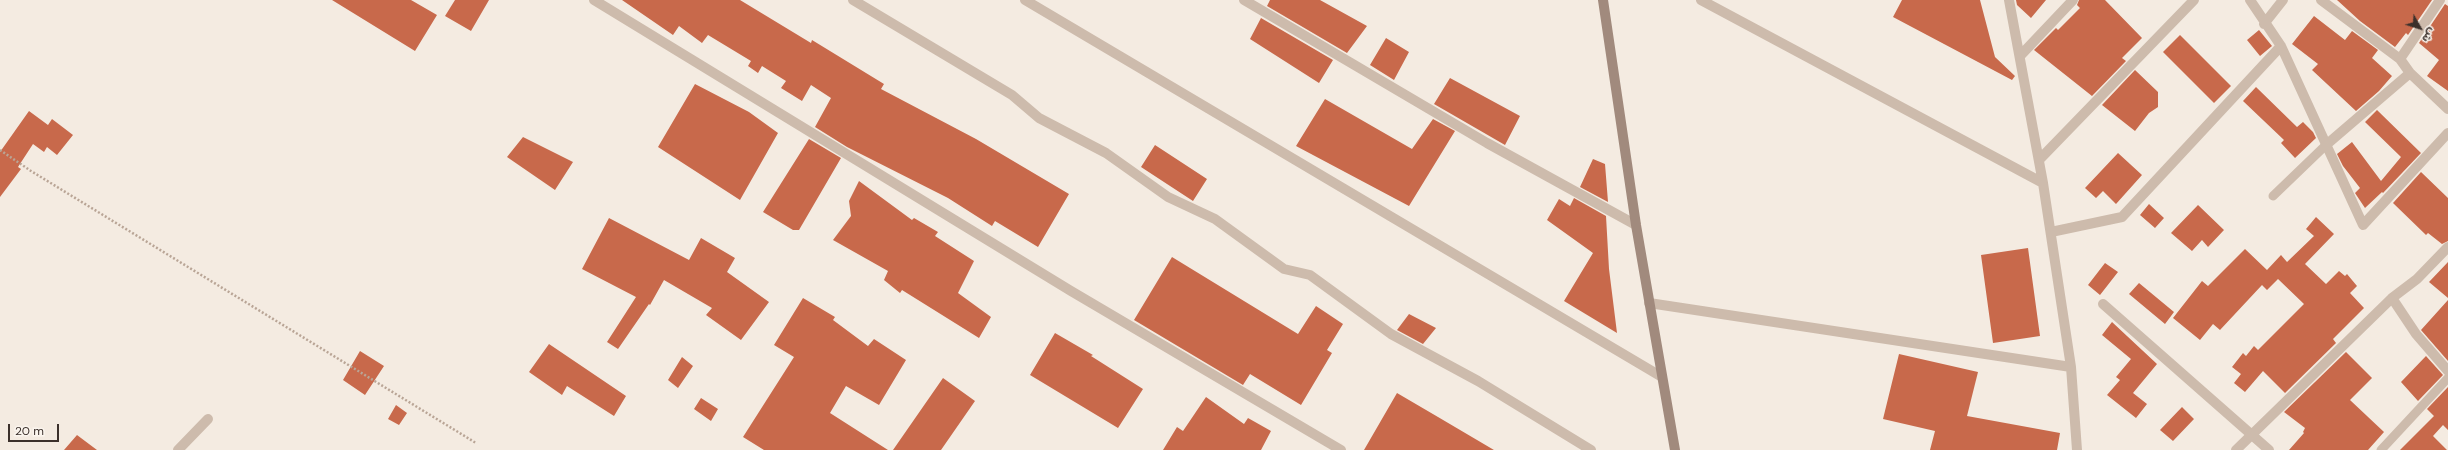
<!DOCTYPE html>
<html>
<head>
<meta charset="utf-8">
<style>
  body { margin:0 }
  #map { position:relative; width:2448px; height:450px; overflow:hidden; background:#f4ebe1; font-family:"DM Sans","Noto Sans Arabic",sans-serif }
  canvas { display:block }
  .north { position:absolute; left:2400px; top:8px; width:40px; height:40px; -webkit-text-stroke:3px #fbf5ee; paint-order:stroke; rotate:129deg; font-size:11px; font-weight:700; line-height:16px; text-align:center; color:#3b302b }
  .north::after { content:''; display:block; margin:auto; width:14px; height:18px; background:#3b302b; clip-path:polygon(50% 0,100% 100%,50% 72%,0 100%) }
  .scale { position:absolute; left:8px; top:424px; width:51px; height:18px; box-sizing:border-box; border:2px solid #3b302b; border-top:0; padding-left:5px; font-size:12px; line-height:14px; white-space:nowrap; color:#3b302b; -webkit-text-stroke:3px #fbf5ee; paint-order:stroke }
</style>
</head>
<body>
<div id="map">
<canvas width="2448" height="450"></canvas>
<div class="north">ش</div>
<div class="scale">20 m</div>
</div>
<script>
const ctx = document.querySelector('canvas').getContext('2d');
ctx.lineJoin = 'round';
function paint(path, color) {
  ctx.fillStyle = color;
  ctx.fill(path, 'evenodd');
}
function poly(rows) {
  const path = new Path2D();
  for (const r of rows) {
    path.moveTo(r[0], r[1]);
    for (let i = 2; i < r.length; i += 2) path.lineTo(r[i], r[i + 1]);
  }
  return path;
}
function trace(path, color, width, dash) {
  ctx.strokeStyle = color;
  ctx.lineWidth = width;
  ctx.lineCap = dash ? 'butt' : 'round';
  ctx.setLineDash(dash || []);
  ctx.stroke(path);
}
paint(poly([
  [332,0,411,0,437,15,415,51],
  [455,0,489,0,471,31,445,16],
  [622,0,740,0,811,43,812,40,884,84,881,89,976,139,1069,194,1038,247,995,221,992,226,948,198,847,147,815,127,831,98,811,85,802,101,781,88,786,81,762,66,758,73,748,66,751,61,708,35,702,43,679,26,673,35],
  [1270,0,1320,0,1367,26,1347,53,1267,6],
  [1902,0,1980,0,1995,57,2015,76,2012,80,1893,17],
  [2016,0,2046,0,2031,18,2017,5],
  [2079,0,2105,0,2142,38,2122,58,2126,61,2092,96,2034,50,2056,28,2058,30,2080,8,2077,5],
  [2337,0,2432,0,2408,35,2406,33,2395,47,2360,21],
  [2445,4,2448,6,2448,91,2427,76,2439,60,2419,43],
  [2314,16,2345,40,2352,31,2378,50,2372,58,2392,76,2379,91,2356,111,2312,70,2318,64,2292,44],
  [1261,18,1333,60,1319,83,1250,39],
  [2259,30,2272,46,2260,56,2247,40],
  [2180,35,2231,86,2214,103,2163,52],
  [1386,38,1409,52,1394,80,1370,65],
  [2135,70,2158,92,2158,107,2149,113,2135,131,2102,105],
  [1450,78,1520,116,1505,145,1434,104],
  [695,84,749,112,778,133,740,200,658,147],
  [2256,87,2297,127,2303,122,2313,132,2316,138,2295,158,2281,143,2284,140,2243,101],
  [1325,99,1412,149,1433,119,1455,131,1409,206,1296,146],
  [2377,110,2421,153,2383,193,2382,192,2365,208,2355,193,2360,188,2343,166,2337,154,2352,142,2381,181,2401,157,2365,122],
  [29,111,48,125,52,119,73,135,57,155,47,147,44,152,33,144,18,167,21,169,0,197,0,152],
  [523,137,573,162,555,190,507,157],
  [809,139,841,158,799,230,793,230,763,212],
  [1155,145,1207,179,1193,201,1141,167],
  [2118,153,2142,175,2116,204,2103,191,2096,198,2085,188],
  [1593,159,1605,164,1608,202,1580,187],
  [2421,172,2448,198,2448,241,2442,244,2428,233,2426,235,2393,203],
  [859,181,912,220,914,218,938,232,935,236,974,261,958,293,991,317,979,338,902,290,900,293,884,280,888,271,833,240,851,216,849,201],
  [1574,198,1606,216,1609,269,1617,333,1564,301,1593,253,1547,220,1559,199,1570,206],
  [2149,204,2164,218,2155,228,2140,215],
  [2198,205,2224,230,2208,247,2202,240,2192,251,2171,233],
  [2316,217,2334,234,2305,264,2326,284,2339,271,2345,276,2347,274,2357,286,2350,293,2364,308,2333,339,2336,343,2285,393,2263,371,2245,392,2234,383,2241,374,2232,367,2243,353,2246,356,2254,346,2258,350,2304,304,2278,279,2267,290,2262,285,2220,330,2213,324,2200,340,2173,318,2202,281,2208,286,2245,249,2267,270,2281,255,2287,262,2314,236,2306,229],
  [609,218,689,260,701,238,735,258,727,272,769,302,741,340,706,315,712,308,664,280,650,305,649,304,618,349,607,342,636,297,582,269],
  [2028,248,2040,336,1993,343,1981,255],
  [1172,257,1298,334,1316,306,1343,324,1327,350,1332,353,1301,405,1250,374,1243,385,1134,320],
  [2448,262,2448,298,2429,282],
  [2105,263,2118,272,2100,295,2088,285],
  [2139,283,2174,312,2165,324,2129,294],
  [803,298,835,317,833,320,868,346,874,339,906,360,879,405,846,386,830,413,888,450,764,450,743,437,794,357,774,345],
  [2448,300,2448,361,2421,330],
  [1409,314,1436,328,1423,344,1397,330],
  [2112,322,2157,364,2133,393,2147,404,2136,418,2107,395,2120,380,2116,377,2131,359,2102,335],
  [1055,333,1093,355,1091,356,1143,389,1118,428,1030,375],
  [549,344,626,396,614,416,567,386,562,395,529,372],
  [360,351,384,366,365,395,343,380],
  [2346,352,2372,378,2350,400,2384,432,2368,450,2289,450,2304,433,2303,432,2305,428,2284,412],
  [1899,354,1978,372,1967,416,2060,433,2057,450,1930,450,1935,431,1883,419],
  [2426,356,2443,375,2418,401,2401,382],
  [682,357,693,366,678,388,668,380],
  [943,378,975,401,941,450,893,450],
  [2448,387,2448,430,2443,425,2433,436,2447,450,2400,450,2434,416,2427,409],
  [1397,393,1438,417,1494,450,1364,450],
  [1206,397,1244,424,1248,418,1271,431,1261,450,1163,450,1177,427,1183,431],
  [701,398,718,409,711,421,694,409],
  [396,405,407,413,399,425,388,419],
  [2182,407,2194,419,2173,441,2160,430],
  [77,435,97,450,64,450]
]), '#c8694b');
trace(poly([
  [0,150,31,171,476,443]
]), '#b9a596', 2.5, [2, 2]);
trace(poly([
  [2273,196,2326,145],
  [2381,450,2448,378]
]), '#cdbbac', 9);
trace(poly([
  [594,0,1071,291,1341,450],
  [853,0,1012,95,1039,118,1106,153,1168,197,1215,219,1284,269,1310,275,1391,334,1478,381,1591,450],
  [1025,0,1662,377],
  [1244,0,1487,143,1636,225],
  [1701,0,2043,183],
  [2009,0,2043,183,2071,367,2077,450],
  [2250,0,2281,46,2363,225,2448,133],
  [2321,0,2400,59,2410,73,2448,109],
  [2264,24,2283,0],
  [2020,56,2073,0],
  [2400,59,2440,0],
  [2326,145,2410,73],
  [2039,160,2194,0],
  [2051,232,2122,217,2281,46],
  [2392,298,2416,334,2448,371],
  [1649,303,2071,367],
  [2103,304,2269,450],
  [178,450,208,419],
  [2236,450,2392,298,2417,279,2448,247]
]), '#cdbbac', 10);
trace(poly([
  [1603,0,1636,225,1675,450]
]), '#a18a7d', 10);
</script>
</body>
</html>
